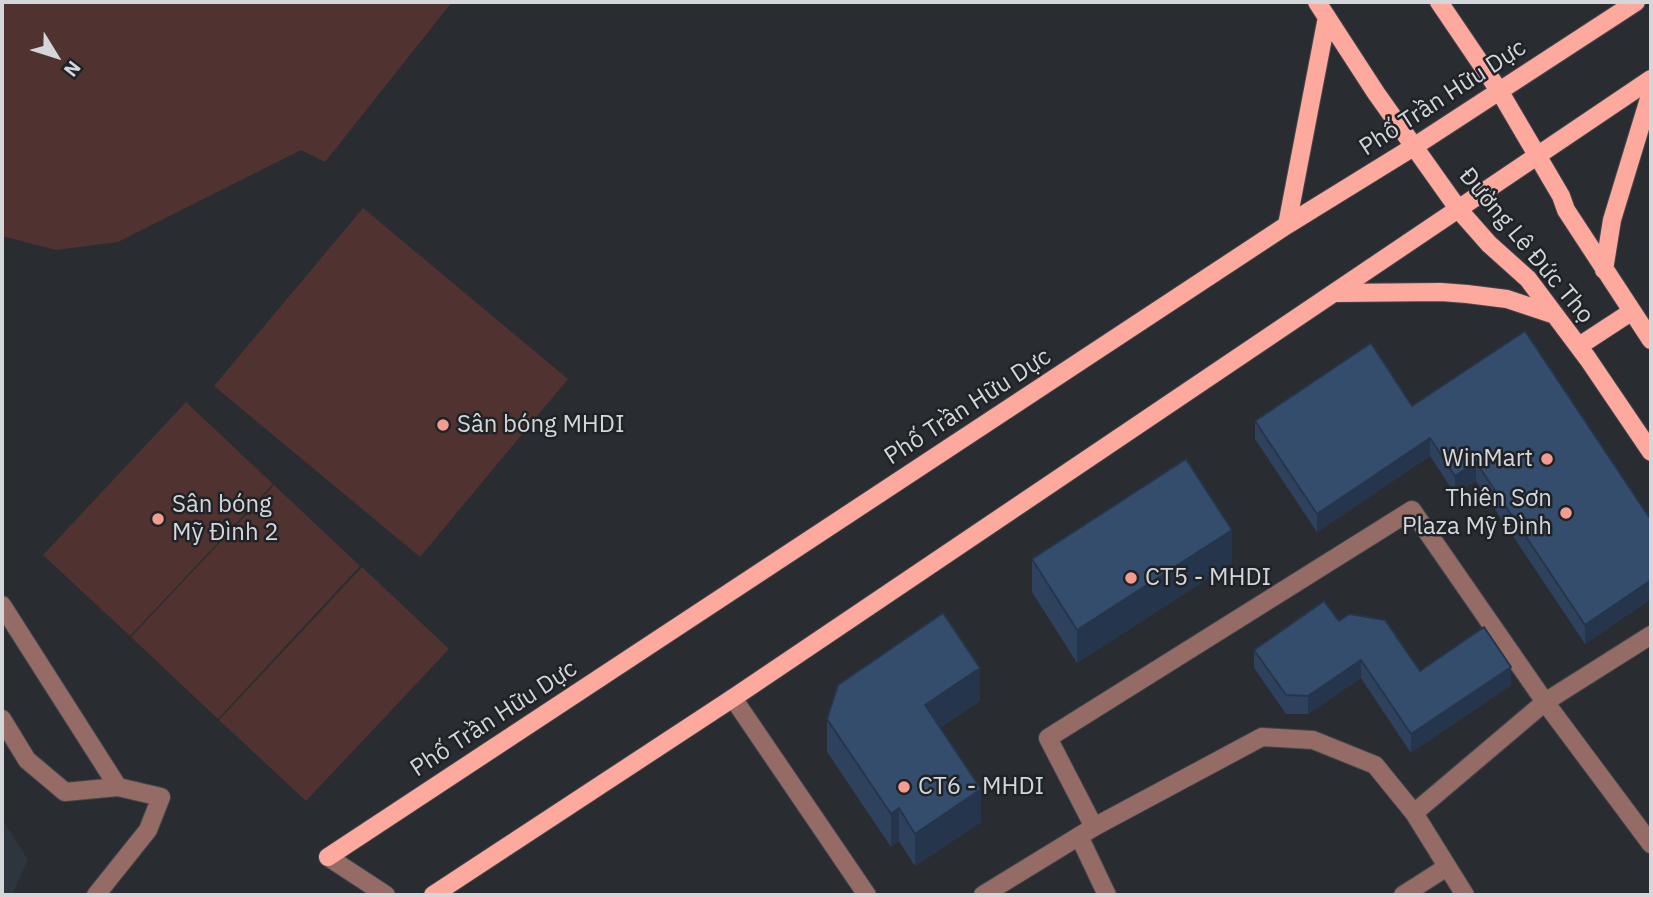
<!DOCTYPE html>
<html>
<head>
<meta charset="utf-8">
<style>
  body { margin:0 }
  #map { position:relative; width:1653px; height:897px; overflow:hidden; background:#292c31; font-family:"IBM Plex Sans",sans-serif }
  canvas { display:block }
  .frame { position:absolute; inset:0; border:4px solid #d4d6d9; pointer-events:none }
  .north { position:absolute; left:21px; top:21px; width:70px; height:70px; -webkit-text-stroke:5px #1f2327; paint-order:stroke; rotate:128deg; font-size:19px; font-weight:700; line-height:28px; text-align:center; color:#d4d6d9 }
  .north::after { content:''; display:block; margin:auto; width:24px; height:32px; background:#d4d6d9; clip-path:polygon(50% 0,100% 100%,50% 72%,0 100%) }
</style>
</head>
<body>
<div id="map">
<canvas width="1653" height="897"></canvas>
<div class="frame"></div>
<div class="north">N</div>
</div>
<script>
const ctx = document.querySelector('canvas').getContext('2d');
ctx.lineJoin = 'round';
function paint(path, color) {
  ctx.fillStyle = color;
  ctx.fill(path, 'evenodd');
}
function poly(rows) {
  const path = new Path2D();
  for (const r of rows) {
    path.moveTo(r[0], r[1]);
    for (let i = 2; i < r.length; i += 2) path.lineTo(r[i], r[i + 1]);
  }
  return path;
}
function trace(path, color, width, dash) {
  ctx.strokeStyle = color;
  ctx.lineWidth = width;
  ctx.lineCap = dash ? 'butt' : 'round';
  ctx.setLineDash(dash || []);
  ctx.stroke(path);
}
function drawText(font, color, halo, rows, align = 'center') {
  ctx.font = font + ' "IBM Plex Sans",sans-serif';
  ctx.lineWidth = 5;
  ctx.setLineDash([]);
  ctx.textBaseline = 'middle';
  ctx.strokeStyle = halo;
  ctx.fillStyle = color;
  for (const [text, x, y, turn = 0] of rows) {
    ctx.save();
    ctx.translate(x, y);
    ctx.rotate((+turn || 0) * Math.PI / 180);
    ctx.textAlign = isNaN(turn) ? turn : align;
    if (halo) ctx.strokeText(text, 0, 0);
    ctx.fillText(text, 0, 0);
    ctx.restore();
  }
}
paint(poly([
  [2,819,28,860,12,895,2,895]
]), '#2e353f');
paint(poly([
  [2,2,452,2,325,162,301,150,118,242,56,250,2,236],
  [363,208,568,379,420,557,214,386],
  [186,402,273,484,130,636,43,555],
  [274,485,360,566,218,719,131,637],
  [362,567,449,649,306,801,219,720]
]), '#503330');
const minor = poly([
  [2,605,118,787],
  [733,698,867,895],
  [2,719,27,760,65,792,118,787,161,797,148,830,96,895],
  [1094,827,1048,738,1412,510,1545,702,1651,844],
  [1079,836,1107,895],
  [328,857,386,895],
  [983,895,1094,827,1262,737,1313,740,1375,765,1414,813],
  [1403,895,1447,867],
  [1465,895,1414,813,1545,702,1651,635]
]);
const major = poly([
  [1317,2,1376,93,1459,210,1489,244,1528,279,1588,359,1651,452],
  [1439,2,1500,92,1561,196,1566,210,1651,340],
  [1287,225,1327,17],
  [1604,270,1612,220,1651,92],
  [1334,293,1441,292,1467,294,1507,299,1555,315],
  [1579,346,1631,312],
  [328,857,1287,225,1415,146,1636,2],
  [433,895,733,698,1651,79]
]);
trace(minor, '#44474c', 20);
trace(major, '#44474c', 20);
trace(minor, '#956b66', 18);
trace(major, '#fea99e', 18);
paint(poly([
  [1412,406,1651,520,1651,599,1585,644,1476,481,1455,494,1430,456,1317,532,1255,439,1255,421],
  [1032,559,1232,563,1077,663,1032,592],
  [1339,621,1420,671,1511,685,1411,753,1361,678,1308,714,1286,714,1254,668,1254,650],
  [980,701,940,728,981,822,915,866,899,841,891,847,827,752,827,719]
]), '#2e425d');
paint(poly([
  [1430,438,1430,456,1317,532,1317,514],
  [1476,462,1476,481,1455,494,1455,476],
  [1232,530,1232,563,1077,663,1077,630],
  [1651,580,1651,599,1585,644,1585,625],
  [1361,660,1361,678,1308,714,1308,696],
  [1511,667,1511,685,1411,753,1411,734],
  [980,668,980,701,925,738,925,705],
  [981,789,981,822,915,866,915,834],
  [899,808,899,841,891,847,891,814]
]), '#25364c');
const building = poly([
  [1525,331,1651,520,1651,580,1585,625,1476,462,1455,476,1430,438,1317,514,1255,421,1371,343,1412,406,1525,331],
  [1186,459,1232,530,1077,630,1032,559,1186,459],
  [1324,601,1339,621,1349,614,1385,620,1420,671,1484,627,1511,667,1411,734,1361,660,1308,696,1286,695,1254,650,1324,601],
  [943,613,980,668,925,705,981,789,915,834,899,808,891,814,827,719,838,685,943,613]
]);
paint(building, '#354d6c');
trace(building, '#25364c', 2);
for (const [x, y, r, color] of [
  [443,425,7,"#f59c91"],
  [1547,459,7,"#f59c91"],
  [1566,513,7,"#f59c91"],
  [158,519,7,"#f59c91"],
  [1131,578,7,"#f59c91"],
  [904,787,7,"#f59c91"]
]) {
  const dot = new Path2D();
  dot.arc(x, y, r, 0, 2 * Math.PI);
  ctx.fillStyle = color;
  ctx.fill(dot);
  trace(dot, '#1f2327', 2.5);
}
drawText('24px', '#d4d6d9', '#1f2327', [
  ["Phố Trần Hữu Dực",1443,98,-33],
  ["Đường Lê Đức Thọ",1526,246,50],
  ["Phố Trần Hữu Dực",968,407,-33],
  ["Phố Trần Hữu Dực",494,719,-33]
]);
drawText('24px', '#d4d6d9', '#1f2327', [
  ["Sân bóng MHDI",457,425],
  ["WinMart",1533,459,"right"],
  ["Thiên Sơn",1552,499,"right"],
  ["Plaza Mỹ Đình",1552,527,"right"],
  ["Sân bóng",172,505],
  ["Mỹ Đình 2",172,533],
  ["CT5 - MHDI",1145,578],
  ["CT6 - MHDI",918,787]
], 'left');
</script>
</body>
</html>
